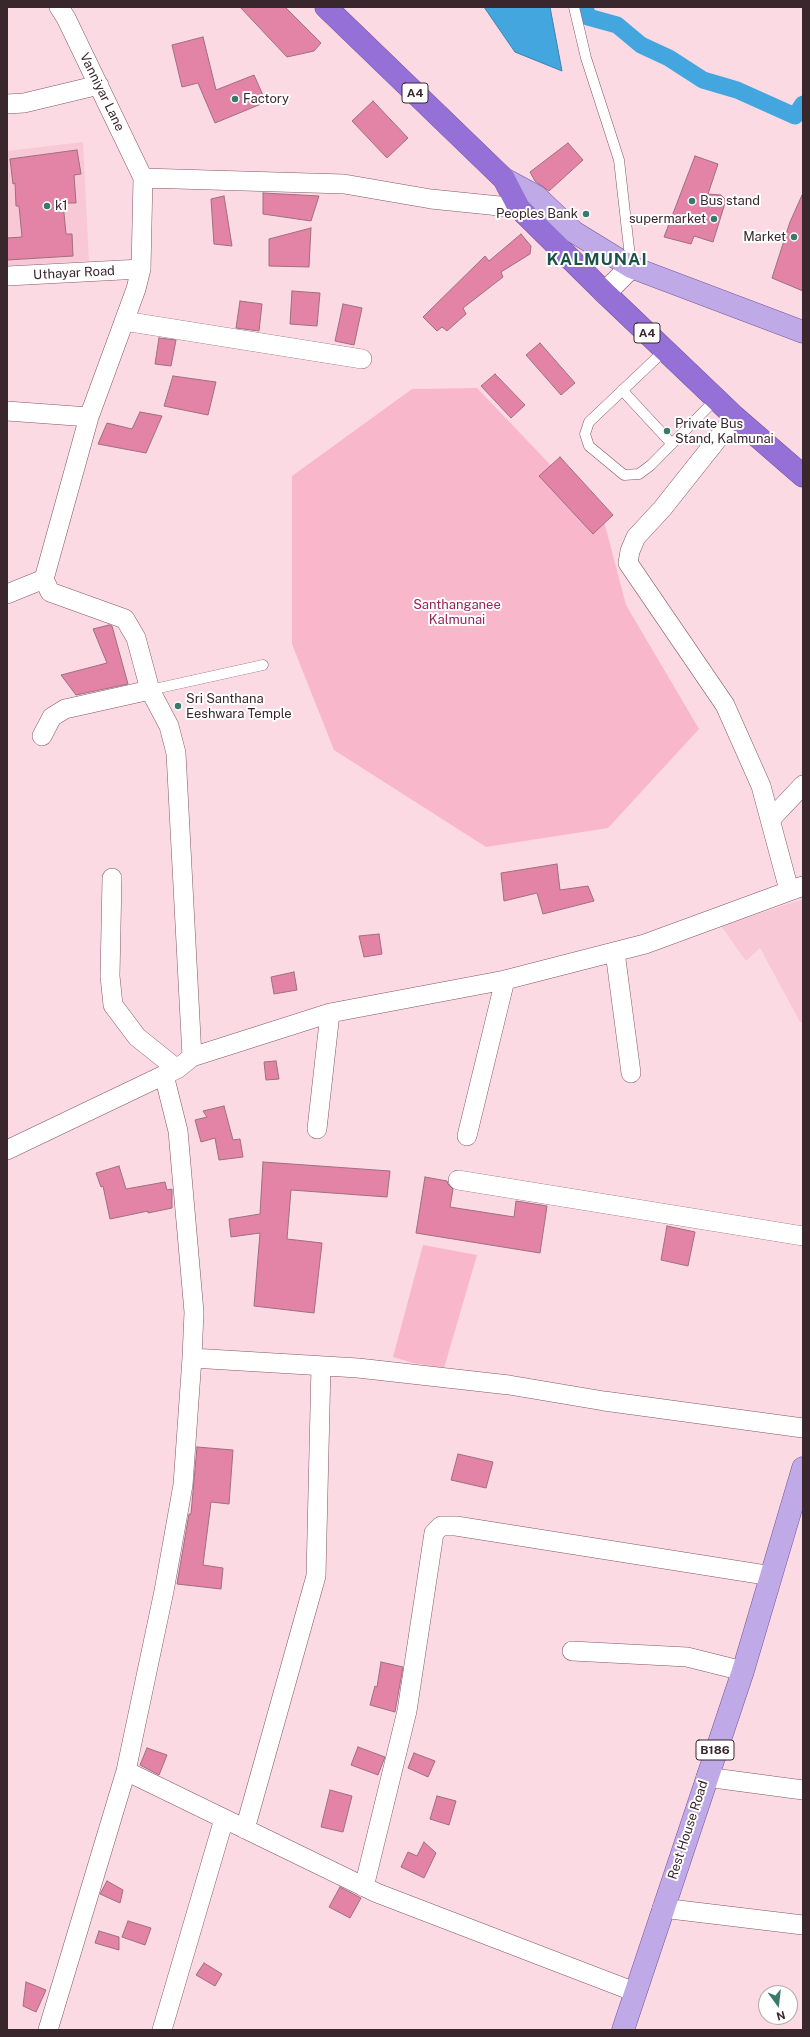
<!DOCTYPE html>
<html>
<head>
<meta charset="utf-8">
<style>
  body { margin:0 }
  #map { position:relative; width:810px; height:2037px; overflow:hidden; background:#fbdae4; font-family:"Public Sans",sans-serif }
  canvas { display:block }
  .frame { position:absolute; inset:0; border:8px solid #3a262d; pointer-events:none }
  .north { position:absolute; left:758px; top:1985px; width:40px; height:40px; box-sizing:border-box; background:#fff; border:1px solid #b0a8ab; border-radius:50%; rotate:165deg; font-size:11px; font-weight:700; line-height:16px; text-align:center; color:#3a262d }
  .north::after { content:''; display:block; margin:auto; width:14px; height:18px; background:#387b6d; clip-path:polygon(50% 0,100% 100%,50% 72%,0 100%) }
</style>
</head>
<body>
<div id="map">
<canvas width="810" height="2037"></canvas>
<div class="frame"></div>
<div class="north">N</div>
</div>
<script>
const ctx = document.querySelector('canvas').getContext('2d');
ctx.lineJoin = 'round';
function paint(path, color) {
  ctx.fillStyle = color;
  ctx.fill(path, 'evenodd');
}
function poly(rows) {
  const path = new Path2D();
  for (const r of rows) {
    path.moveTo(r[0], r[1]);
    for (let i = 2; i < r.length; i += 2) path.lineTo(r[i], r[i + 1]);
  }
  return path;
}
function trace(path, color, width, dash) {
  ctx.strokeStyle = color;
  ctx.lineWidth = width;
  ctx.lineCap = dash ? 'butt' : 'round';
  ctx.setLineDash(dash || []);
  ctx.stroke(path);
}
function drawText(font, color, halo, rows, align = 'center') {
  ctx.font = font + ' "Public Sans",sans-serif';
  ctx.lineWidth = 4;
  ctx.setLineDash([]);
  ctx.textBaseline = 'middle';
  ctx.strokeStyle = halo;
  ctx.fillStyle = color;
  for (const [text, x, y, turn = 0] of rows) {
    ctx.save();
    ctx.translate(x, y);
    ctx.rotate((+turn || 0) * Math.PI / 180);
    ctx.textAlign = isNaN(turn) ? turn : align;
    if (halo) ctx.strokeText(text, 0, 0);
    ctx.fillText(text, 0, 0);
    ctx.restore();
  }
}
paint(poly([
  [83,142,89,261,7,266,7,151],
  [803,899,803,1022,800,1022,760,948,746,961,721,926]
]), '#f9c8d7');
paint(poly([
  [477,388,604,521,626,605,699,729,608,828,486,847,334,750,292,644,292,476,412,389],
  [423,1245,477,1255,444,1368,413,1363,393,1357]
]), '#f9b7cc');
const water = poly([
  [484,7,550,7,562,71,515,52,484,7]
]);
paint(water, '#43a6df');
trace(water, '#4080aa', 1);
trace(poly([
  [585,7,588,17,617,25,641,45,669,58,703,80,737,90,795,116,803,104]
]), '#43a6df', 17);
const building = poly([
  [240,7,285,7,321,43,314,51,287,57,240,7],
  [203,37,216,90,254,75,266,102,215,123,198,83,182,87,172,45,203,37],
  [373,101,408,138,387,158,352,121,373,101],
  [568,143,583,160,549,191,535,181,530,172,568,143],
  [77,150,81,174,74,175,76,203,63,203,66,234,72,234,73,256,7,260,7,238,22,237,19,206,16,206,15,183,13,184,10,159,77,150],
  [695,156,718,164,708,194,721,195,726,200,713,242,694,236,691,244,664,237,695,156],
  [263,193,319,196,311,221,263,214,263,193],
  [803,193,803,291,772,278,790,222,803,193],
  [224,196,232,246,214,244,211,199,224,196],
  [311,228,309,267,269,266,269,239,311,228],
  [521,234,531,246,530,254,501,272,503,277,463,308,466,314,447,331,442,327,437,331,423,317,485,256,489,261,521,234],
  [292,291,320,293,317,326,290,324,292,291],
  [240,301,262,304,259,331,236,328,240,301],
  [343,304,362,308,354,345,335,341,343,304],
  [159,338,176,340,171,366,155,364,159,338],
  [540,343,575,383,561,395,526,355,540,343],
  [495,374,525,405,511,418,481,386,495,374],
  [173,376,216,382,208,415,164,406,173,376],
  [140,412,162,416,146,453,98,444,107,423,132,429,140,412],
  [560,457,613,515,593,534,539,476,560,457],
  [109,625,112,626,128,684,76,695,61,675,107,663,93,629,109,625],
  [557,864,560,890,588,886,594,901,543,914,537,893,504,901,501,873,557,864],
  [379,934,382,954,364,957,359,936,379,934],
  [294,972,297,990,274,994,271,977,294,972],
  [276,1061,279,1079,266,1080,264,1062,276,1061],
  [224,1106,233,1140,240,1139,243,1157,219,1160,215,1138,201,1142,195,1120,207,1117,203,1111,224,1106],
  [263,1162,390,1171,387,1197,291,1190,287,1239,322,1243,314,1313,254,1306,260,1233,231,1237,229,1219,260,1214,263,1162],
  [119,1166,126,1189,165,1182,167,1190,172,1189,172,1208,148,1213,148,1211,110,1219,103,1186,101,1187,96,1173,119,1166],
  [425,1177,447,1181,448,1184,453,1189,450,1207,514,1217,516,1201,547,1206,540,1253,416,1233,425,1177],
  [667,1226,695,1232,688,1266,661,1260,667,1226],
  [197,1447,233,1450,229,1504,211,1502,203,1565,223,1568,221,1589,177,1584,189,1514,191,1514,197,1447],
  [458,1454,493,1462,486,1488,451,1480,458,1454],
  [381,1662,403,1667,395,1712,370,1705,375,1686,377,1687,381,1662],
  [358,1747,385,1757,378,1775,351,1765,358,1747],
  [147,1748,167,1755,159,1775,140,1765,147,1748],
  [414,1753,435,1761,428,1777,408,1768,414,1753],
  [330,1790,352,1796,343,1832,321,1827,330,1790],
  [437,1796,456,1801,449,1825,430,1819,437,1796],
  [424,1842,436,1853,424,1878,401,1867,408,1852,417,1856,424,1842],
  [107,1881,123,1890,120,1903,100,1894,107,1881],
  [340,1887,361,1898,350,1918,329,1907,340,1887],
  [128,1921,151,1928,145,1945,122,1937,128,1921],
  [99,1931,119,1937,119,1950,95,1943,99,1931],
  [204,1963,222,1974,215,1986,196,1975,204,1963],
  [26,1982,46,1990,36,2012,23,2006,26,1982]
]);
paint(building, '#e383a5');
trace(building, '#9f6f7f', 1);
const lane = poly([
  [574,7,586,58,619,160,631,266],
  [665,350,589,422,585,434,589,446,624,475,639,474,651,465,716,399],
  [622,390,672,444],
  [150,690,263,665]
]);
const street = poly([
  [59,7,66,18,143,178],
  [7,104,24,103,99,85],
  [7,276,141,269],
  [124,321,362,359],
  [7,411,89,417],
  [735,417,662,509,636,537,630,551,628,563,725,705,761,786,789,890],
  [7,594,44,579],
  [42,736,52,717,65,709,150,690],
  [770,820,803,785],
  [112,878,110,976,113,1005,137,1037,177,1069],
  [615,952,631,1073],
  [192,1057,176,753,169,726,150,690,136,638,125,619,50,592,44,579,89,417,136,289,141,269,143,178,344,184,431,199,519,208],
  [317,1129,330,1013],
  [467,1136,505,980],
  [7,1150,164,1075],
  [458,1180,803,1236],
  [192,1358,358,1368,509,1385,604,1401,803,1428],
  [572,1651,687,1657,743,1671],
  [126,1771,377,1893,635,1992],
  [706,1777,803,1790],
  [245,1829,316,1576,321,1366],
  [364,1887,407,1711,434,1533,441,1526,456,1526,772,1576],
  [662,1908,803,1925],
  [48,2030,126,1771,164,1591,183,1485,192,1358,194,1312,178,1131,164,1075,177,1069,192,1057,330,1013,505,980,645,944,803,886],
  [162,2030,224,1819]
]);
const secondary = poly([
  [605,293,631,267]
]);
const primary = poly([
  [504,179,536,196,574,232,631,267,803,332],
  [623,2030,743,1671,803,1468]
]);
const highway = poly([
  [326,7,504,179,519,208,605,293,735,417,803,476]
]);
trace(lane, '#845666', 11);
trace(street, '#845666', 20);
trace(secondary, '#845666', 23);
trace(primary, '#74569c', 23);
trace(highway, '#74569c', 23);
trace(lane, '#fff', 10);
trace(street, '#fff', 19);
trace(secondary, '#fff', 22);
trace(primary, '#bfa9e7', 22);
trace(highway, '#9470d7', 22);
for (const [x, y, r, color] of [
  [235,99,4,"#387b6d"],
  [692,201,4,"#387b6d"],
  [47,206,4,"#387b6d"],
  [586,214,4,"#387b6d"],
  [714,219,4,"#387b6d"],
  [794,237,4,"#387b6d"],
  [667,431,4,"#387b6d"],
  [178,706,4,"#387b6d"]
]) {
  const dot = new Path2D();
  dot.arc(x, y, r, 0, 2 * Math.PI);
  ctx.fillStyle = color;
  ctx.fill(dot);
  trace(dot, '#fff', 1.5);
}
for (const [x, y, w] of [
  [415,93,26],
  [647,333,26],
  [715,1750,38]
]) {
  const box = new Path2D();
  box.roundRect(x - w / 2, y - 10, w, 20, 3);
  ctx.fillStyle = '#fff';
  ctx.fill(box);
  trace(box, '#3a262d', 1);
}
drawText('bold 12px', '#3a262d', null, [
  ["A4",415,93],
  ["A4",647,333],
  ["B186",715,1750]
]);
drawText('13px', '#3a262d', '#fff', [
  ["Vanniyar Lane",102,92,64],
  ["Uthayar Road",74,273,-3],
  ["Rest House Road",688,1830,-72]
]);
drawText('13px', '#3a262d', '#fff', [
  ["Factory",243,99],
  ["Bus stand",700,201],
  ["k1",55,206],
  ["Peoples Bank",578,214,"right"],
  ["supermarket",706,219,"right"],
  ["Market",786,237,"right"],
  ["Private Bus",675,424],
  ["Stand, Kalmunai",675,439],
  ["Sri Santhana",186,699],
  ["Eeshwara Temple",186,714]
], 'left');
drawText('13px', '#952457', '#fff', [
  ["Santhanganee",457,605],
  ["Kalmunai",457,620]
]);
ctx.letterSpacing = '1px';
drawText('bold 17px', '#1c5348', '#fff', [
  ["KALMUNAI",597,260]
]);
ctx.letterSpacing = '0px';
</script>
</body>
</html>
